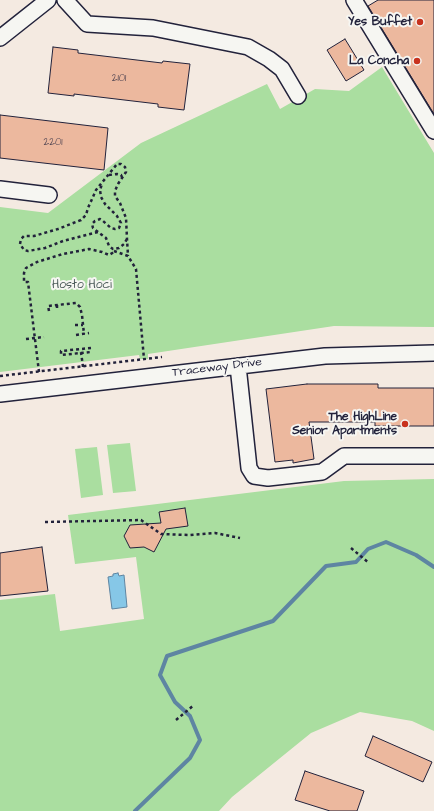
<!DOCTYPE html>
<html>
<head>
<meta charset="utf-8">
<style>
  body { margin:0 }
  canvas { display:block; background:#f4eae1 }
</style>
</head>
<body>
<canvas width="434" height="811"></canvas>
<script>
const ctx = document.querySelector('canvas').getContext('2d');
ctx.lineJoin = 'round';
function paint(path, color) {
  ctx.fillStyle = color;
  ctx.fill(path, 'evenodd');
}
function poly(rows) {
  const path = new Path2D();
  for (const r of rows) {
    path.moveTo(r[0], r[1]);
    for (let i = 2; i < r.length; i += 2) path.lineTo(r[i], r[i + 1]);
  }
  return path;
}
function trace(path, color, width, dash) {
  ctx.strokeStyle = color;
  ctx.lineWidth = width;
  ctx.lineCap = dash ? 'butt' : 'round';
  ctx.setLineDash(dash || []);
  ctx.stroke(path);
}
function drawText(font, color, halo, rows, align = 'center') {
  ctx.font = font + ' "Architects Daughter",sans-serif';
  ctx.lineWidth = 4;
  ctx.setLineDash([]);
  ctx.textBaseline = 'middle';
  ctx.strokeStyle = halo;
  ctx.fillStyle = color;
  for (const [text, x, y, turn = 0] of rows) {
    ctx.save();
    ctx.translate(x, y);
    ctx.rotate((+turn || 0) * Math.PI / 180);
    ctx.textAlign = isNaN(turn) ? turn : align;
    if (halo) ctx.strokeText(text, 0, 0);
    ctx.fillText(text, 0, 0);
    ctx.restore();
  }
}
paint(poly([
  [382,67,434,153,434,327,334,326,148,354,148,359,140,359,139,355,0,372,0,207,48,213,141,143,267,84,280,109,315,89,349,91],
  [130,443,136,491,113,493,107,445],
  [97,447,103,495,81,498,75,449],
  [434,479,434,731,412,721,360,712,311,733,232,797,219,811,0,811,0,600,55,594,60,631,144,619,136,557,75,564,68,515,344,481]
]), '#aadea0');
const water = poly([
  [118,573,119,576,124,575,127,607,112,609,108,577,113,576,113,574,118,573]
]);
paint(water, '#86c7e7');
trace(water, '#5e85a2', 1);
trace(poly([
  [135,811,190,758,200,740,190,716,175,702,160,675,167,656,273,621,326,566,356,562,368,549,386,542,416,555,434,567]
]), '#5e85a2', 4);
const building = poly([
  [378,0,434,0,434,114,368,6,378,0],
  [345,39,364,70,346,81,327,50,345,39],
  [53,47,78,50,78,53,162,63,163,61,190,64,184,110,158,107,158,104,74,94,74,96,48,93,53,47],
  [0,115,108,128,104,170,0,158,0,115],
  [307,384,378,384,378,388,434,388,434,426,375,426,375,422,309,422,314,459,293,463,293,460,275,462,266,389,307,384],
  [185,508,188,526,166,529,154,552,144,547,130,548,124,536,130,525,161,523,159,512,185,508],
  [42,547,48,591,0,596,0,553,42,547],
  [373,736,432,762,423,782,365,756,373,736],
  [305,771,364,791,357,811,330,811,295,800,305,771]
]);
paint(building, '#ecb89e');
trace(building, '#22223b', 1);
const minor = poly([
  [65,0,87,24,153,28,248,47,269,59,282,69,298,96],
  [354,0,434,131],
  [0,38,48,0],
  [0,189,49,195],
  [238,366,249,468,254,476,268,478,322,472,344,456,434,456],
  [0,394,325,356,434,353]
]);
trace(minor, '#22223b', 18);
trace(poly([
  [109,175,117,174,121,175,122,177],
  [98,232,93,228,92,224,95,221,100,219,103,221,111,228,115,229,119,228,121,223,117,216,105,204,101,197,100,190,102,184],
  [127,239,124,244,119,248,113,249,109,246,106,238,98,232,63,241,45,248,28,251,24,250,20,244,21,239,24,236,34,236,58,229,81,220,86,215,88,208,96,190,117,164,121,164,125,167,126,172,118,184,115,191,115,196,120,203,126,218,127,239,128,256],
  [114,251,128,256,136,269,144,359],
  [57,305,57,310],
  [49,311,48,306,76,303,80,307,82,315,84,334],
  [75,325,83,325],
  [76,335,89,333],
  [26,339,44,337],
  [91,348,61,351,61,355,91,352],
  [81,352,83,367],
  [39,372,28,282,24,282,24,273,26,268,37,262,63,254,79,251,89,249,102,252,109,255,114,252],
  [0,376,162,357],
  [45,522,141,520,161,534,189,535,215,533,240,538],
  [351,548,369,563],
  [176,720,194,705]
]), '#22223b', 2.5, [3, 3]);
trace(minor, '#f6f6f2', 15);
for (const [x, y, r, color] of [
  [420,22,4,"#c8321e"],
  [417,61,4,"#c8321e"],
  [405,424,4,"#c8321e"]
]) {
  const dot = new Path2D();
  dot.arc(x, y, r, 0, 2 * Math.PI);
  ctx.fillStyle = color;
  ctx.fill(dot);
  trace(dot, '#f6f6f2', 1.5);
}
drawText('10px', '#544854', null, [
  ["2101",119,79],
  ["2201",53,143]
]);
drawText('bold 12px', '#22223b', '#f6f6f2', [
  ["Yes Buffet",412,22],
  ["La Concha",409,61],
  ["The HighLine",397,417],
  ["Senior Apartments",397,431]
], 'right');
drawText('12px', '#4b5a59', '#f6f6f2', [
  ["Hosto Hoci",82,285]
]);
drawText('12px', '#22223b', '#f6f6f2', [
  ["Traceway Drive",217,368,-7]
]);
</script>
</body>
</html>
